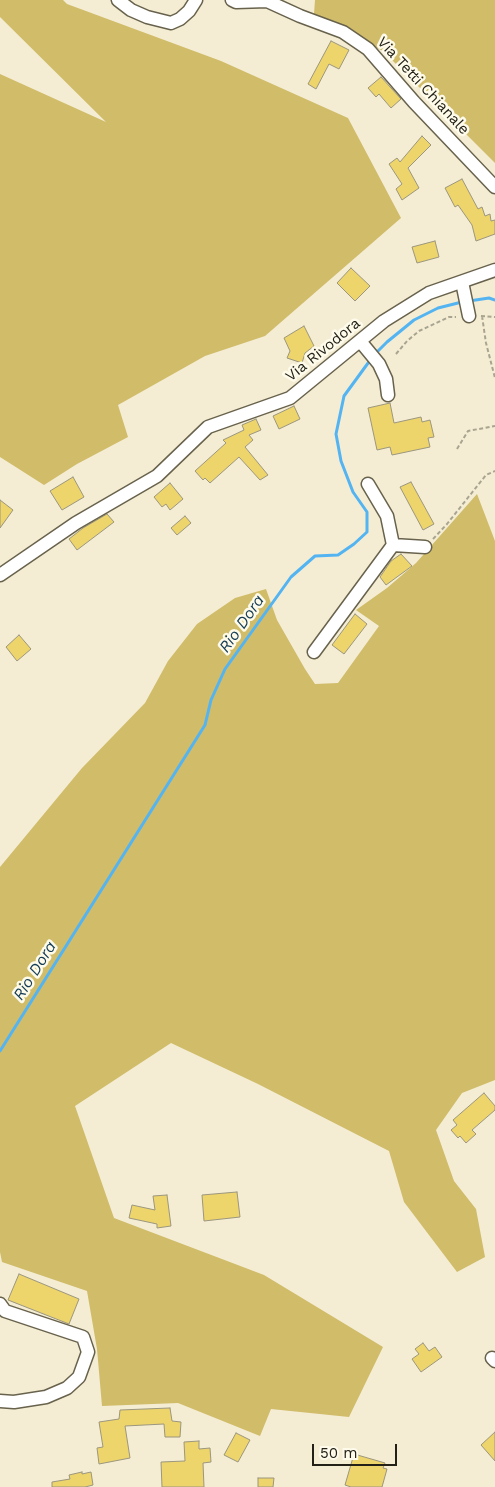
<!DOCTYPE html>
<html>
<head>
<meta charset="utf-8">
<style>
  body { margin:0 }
  #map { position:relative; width:495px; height:1487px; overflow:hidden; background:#f4edd4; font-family:"Work Sans",sans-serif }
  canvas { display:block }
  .scale { position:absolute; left:312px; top:1444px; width:85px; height:22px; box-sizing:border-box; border:2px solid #232117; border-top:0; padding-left:6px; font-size:15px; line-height:18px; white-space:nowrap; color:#232117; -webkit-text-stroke:4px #fefbeb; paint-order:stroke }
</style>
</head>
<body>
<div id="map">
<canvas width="495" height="1487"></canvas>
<div class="scale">50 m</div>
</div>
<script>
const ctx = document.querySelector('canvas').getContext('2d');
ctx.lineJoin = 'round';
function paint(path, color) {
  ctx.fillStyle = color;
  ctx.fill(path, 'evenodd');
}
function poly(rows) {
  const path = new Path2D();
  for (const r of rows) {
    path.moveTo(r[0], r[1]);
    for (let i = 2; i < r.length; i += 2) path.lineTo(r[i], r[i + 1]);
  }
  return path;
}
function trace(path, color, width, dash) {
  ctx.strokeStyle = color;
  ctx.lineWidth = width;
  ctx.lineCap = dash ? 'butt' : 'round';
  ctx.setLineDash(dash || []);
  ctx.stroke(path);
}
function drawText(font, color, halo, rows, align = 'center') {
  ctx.font = font + ' "Work Sans",sans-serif';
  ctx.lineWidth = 5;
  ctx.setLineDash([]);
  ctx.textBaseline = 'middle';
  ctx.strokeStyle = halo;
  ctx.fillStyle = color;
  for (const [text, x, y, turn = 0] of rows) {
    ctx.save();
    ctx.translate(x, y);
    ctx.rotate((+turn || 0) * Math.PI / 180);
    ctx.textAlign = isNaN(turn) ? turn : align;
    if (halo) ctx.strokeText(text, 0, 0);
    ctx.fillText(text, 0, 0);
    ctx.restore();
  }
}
paint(poly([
  [0,0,63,0,67,4,221,61,348,118,401,218,265,336,205,356,118,405,128,437,77,464,44,485,0,457,0,74,106,122,0,17],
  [315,0,495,0,495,163,383,51,314,14],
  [477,494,495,541,495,1080,462,1093,436,1130,454,1181,476,1209,485,1257,457,1272,404,1202,389,1151,258,1084,171,1043,75,1106,114,1218,264,1275,383,1347,349,1417,271,1409,260,1436,178,1403,102,1406,97,1349,87,1291,2,1262,0,1252,0,867,82,768,145,703,168,661,197,624,235,598,266,589,277,620,305,669,315,684,338,683,379,626,356,610,387,588,416,563]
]), '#d0bc69');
trace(poly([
  [469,301,489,298,495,300],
  [375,354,387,342,414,320,438,308,462,302],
  [0,1051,205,725,211,700,225,669,291,577,315,556,338,555,354,544,367,532,367,512,353,492,341,461,336,434,344,396,371,359]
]), '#54b4f2', 3);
const building = poly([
  [331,41,349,50,339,69,329,64,316,89,308,84,331,41],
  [381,77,401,99,391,108,379,94,376,97,368,88,381,77],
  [422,136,431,145,408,168,419,188,402,200,396,189,402,184,389,164,397,158,400,162,422,136],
  [462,179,478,209,482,207,485,216,490,214,491,221,495,220,495,234,476,241,472,225,458,205,455,207,445,188,462,179],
  [435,241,439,257,417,263,412,247,435,241],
  [351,268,370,286,355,301,337,283,351,268],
  [304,326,314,346,305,353,302,363,287,358,290,351,284,338,304,326],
  [390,403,394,423,421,417,422,422,430,420,434,437,428,438,430,447,392,455,390,447,377,450,368,408,390,403],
  [294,406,300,419,279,429,273,416,294,406],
  [256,419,261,430,249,435,253,440,245,447,268,475,260,480,239,457,210,483,205,478,203,480,195,471,226,443,223,440,244,430,242,425,256,419],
  [73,477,84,497,62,510,50,491,73,477],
  [411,482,434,524,423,530,400,487,411,482],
  [170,483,183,499,170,510,166,504,162,507,154,497,170,483],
  [0,500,13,510,0,528,0,500],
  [107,514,114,522,77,550,69,539,83,528,107,514],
  [185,516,191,523,177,535,171,528,185,516],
  [401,554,412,566,386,585,380,577,391,561,401,554],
  [355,614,367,624,344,654,332,645,355,614],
  [19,635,31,649,17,661,6,647,19,635],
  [484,1093,495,1106,495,1110,472,1130,476,1134,466,1143,460,1136,458,1138,451,1130,457,1125,453,1120,484,1093],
  [237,1192,240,1217,204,1221,202,1195,237,1192],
  [167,1195,171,1226,157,1228,157,1224,129,1218,132,1205,155,1210,153,1196,167,1195],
  [19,1274,79,1299,69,1324,8,1300,19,1274],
  [423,1343,429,1351,435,1347,442,1357,421,1372,412,1359,419,1354,415,1349,423,1343],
  [170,1408,172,1421,181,1422,180,1437,165,1437,164,1424,125,1426,130,1458,99,1464,97,1448,103,1447,99,1422,119,1419,120,1410,170,1408],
  [495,1432,495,1461,481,1445,495,1432],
  [236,1433,250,1440,238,1462,224,1455,236,1433],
  [199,1441,199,1449,210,1448,211,1462,203,1463,204,1487,162,1487,161,1462,185,1461,184,1442,199,1441],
  [354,1454,385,1463,383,1468,387,1469,382,1487,351,1487,345,1485,354,1454],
  [82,1472,82,1474,91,1472,93,1485,85,1487,52,1487,52,1482,70,1479,69,1475,82,1472],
  [258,1478,274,1478,273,1487,258,1487,258,1478]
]);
paint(building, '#edd46b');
trace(building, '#9b967e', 1);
const minor = poly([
  [118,0,131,10,147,17,171,23,180,19,189,11,196,0],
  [232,0,236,2,267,1,300,16,343,32,368,49,414,102,495,187],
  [462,282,469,316],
  [360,341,379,364,386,379,388,395],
  [368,484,387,516,393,545,425,547],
  [0,575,76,523,157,476,208,427,290,398,384,321,429,293,495,270],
  [314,652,393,545],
  [0,1304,5,1311,83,1337,88,1352,79,1377,67,1388,46,1397,14,1402,0,1401],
  [492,1358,495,1361]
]);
trace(minor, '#68624c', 15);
trace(poly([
  [481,316,495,317],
  [482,316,486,343,495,378],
  [396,354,407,341,419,331,449,317,456,317],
  [457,449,468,431,495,426],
  [433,539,447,524,486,475,495,471]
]), '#a9a490', 2, [4, 2.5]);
trace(minor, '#fff', 12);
drawText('15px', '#232117', '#fefbeb', [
  ["Via Tetti Chianale",423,86,47],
  ["Via Rivodora",323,350,-39]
]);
drawText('italic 16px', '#143c55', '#fefbeb', [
  ["Rio Dora",242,624,-55],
  ["Rio Dora",35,971,-58]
]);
</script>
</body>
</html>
